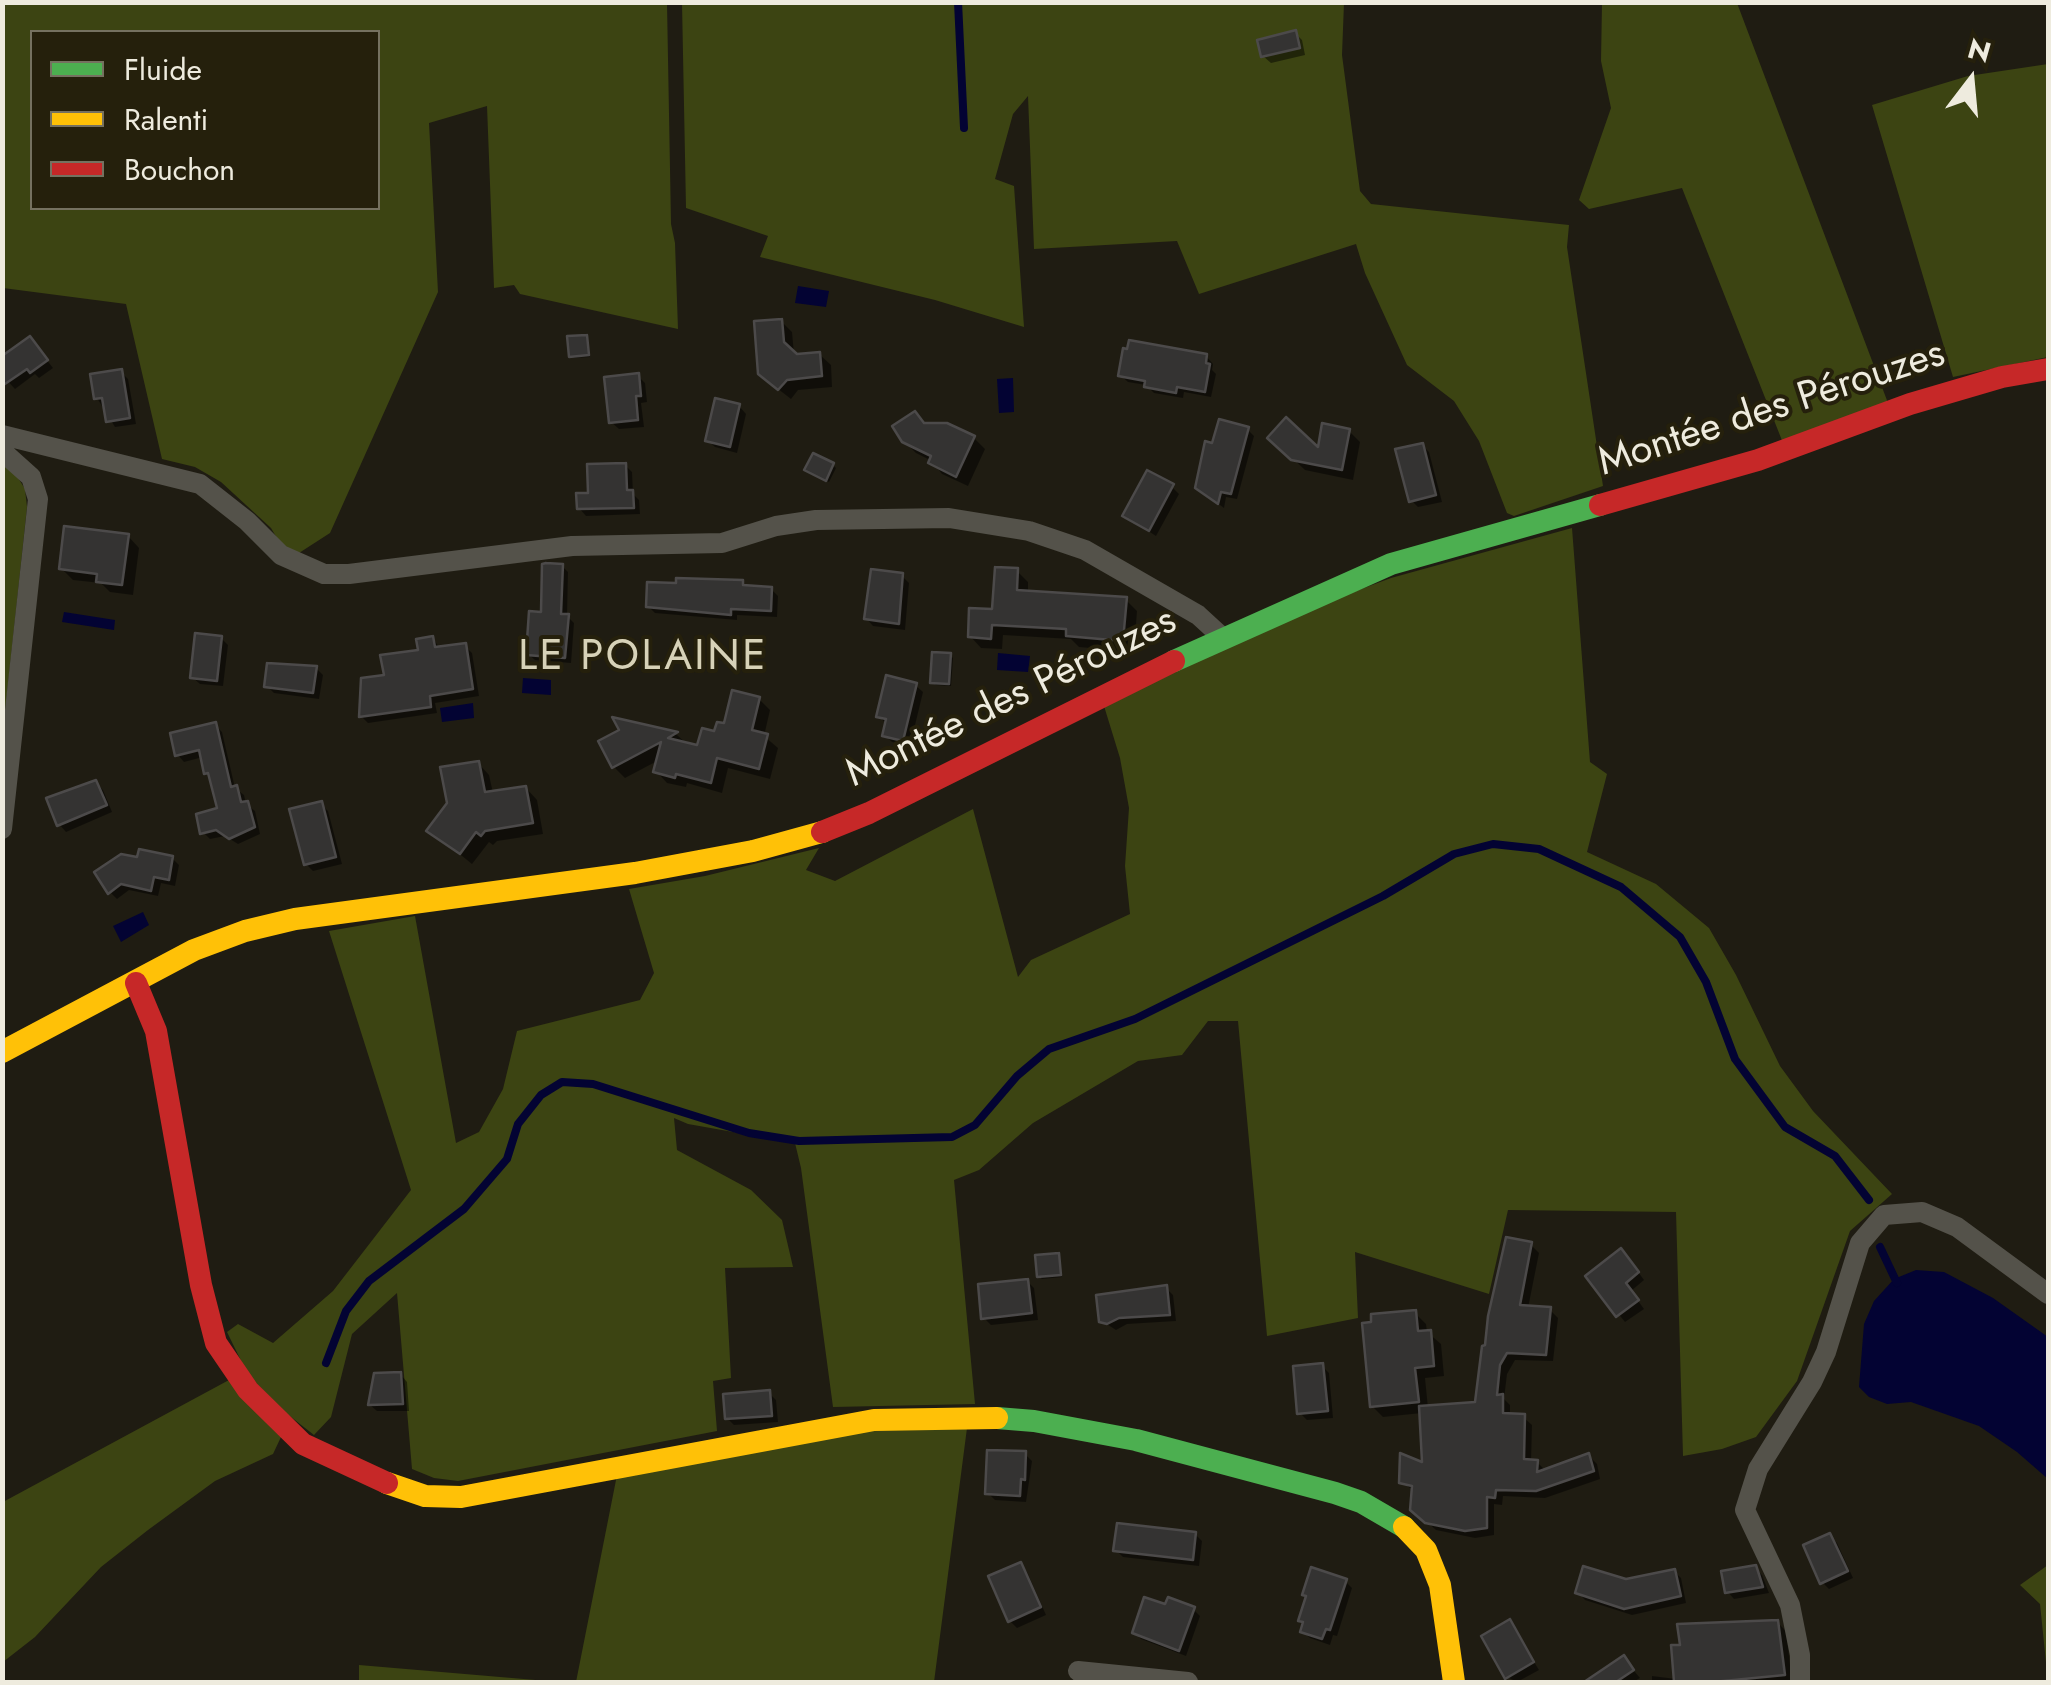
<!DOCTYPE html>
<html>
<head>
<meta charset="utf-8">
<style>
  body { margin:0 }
  #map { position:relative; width:2051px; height:1685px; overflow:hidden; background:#1f1c12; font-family:Jost,sans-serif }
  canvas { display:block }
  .frame { position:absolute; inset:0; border:5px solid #eeebde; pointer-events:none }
  .legend { position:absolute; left:30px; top:30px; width:350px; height:180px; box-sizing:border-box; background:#25200c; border:2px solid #757160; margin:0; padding:12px 18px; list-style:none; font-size:30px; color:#eeebde }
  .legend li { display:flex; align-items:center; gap:20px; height:50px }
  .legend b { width:50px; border:2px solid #757160 }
  .north { position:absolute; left:1921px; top:30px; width:100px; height:100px; -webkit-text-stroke:8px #25200c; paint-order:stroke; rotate:16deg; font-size:28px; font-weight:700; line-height:40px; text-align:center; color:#eeebde }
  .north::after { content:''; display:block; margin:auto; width:35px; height:45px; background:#eeebde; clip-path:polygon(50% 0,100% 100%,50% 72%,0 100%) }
</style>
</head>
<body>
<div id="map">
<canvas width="2051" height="1685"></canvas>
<div class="frame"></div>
<ul class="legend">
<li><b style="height:12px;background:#4caf50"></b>Fluide</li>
<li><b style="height:12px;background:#ffc107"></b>Ralenti</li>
<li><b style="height:12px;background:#c62828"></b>Bouchon</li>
</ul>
<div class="north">N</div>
</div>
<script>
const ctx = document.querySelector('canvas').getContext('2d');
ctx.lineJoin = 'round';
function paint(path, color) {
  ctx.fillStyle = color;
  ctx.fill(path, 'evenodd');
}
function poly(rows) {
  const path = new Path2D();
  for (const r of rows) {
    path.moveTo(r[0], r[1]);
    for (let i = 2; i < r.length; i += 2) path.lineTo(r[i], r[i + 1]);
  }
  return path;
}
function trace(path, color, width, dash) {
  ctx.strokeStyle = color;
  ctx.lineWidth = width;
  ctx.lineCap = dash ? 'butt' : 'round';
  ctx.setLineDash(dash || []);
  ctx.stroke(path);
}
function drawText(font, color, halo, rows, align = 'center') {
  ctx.font = font + ' Jost,sans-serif';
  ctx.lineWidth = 8;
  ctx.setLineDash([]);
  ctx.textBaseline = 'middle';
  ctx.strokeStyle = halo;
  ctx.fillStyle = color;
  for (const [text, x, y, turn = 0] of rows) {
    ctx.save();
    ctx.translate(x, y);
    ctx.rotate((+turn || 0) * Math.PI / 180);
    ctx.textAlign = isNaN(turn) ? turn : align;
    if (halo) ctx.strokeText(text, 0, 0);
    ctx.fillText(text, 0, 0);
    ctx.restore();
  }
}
paint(poly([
  [2,3,667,3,671,224,675,243,678,329,520,294,514,285,494,288,487,106,429,123,438,292,330,533,299,553,281,545,271,528,221,482,195,467,162,459,126,304,3,288],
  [32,32,378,32,378,208,32,208],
  [682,3,1344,3,1342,55,1360,191,1371,204,1569,225,1567,247,1603,486,1514,516,1507,513,1479,441,1454,401,1407,365,1365,273,1356,244,1199,294,1177,241,1034,249,1028,96,1013,114,995,179,1014,186,1024,327,935,300,760,257,768,236,686,208],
  [1602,3,1737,3,1888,403,1783,443,1682,188,1589,209,1579,200,1611,108,1601,61],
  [2048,64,2048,357,1953,377,1872,105,1968,76],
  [3,464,15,473,25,489,27,507,3,731],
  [1572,528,1590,762,1607,774,1587,852,1656,884,1709,928,1736,975,1780,1066,1813,1111,1892,1194,1850,1231,1797,1381,1756,1437,1722,1449,1683,1456,1676,1212,1508,1210,1489,1294,1355,1252,1358,1318,1267,1336,1238,1021,1208,1021,1182,1055,1138,1061,1033,1123,979,1170,954,1180,975,1404,833,1407,801,1168,795,1143,688,1124,674,1118,677,1150,751,1190,782,1220,793,1267,725,1268,731,1378,713,1381,717,1431,458,1481,434,1478,412,1469,397,1293,352,1334,331,1417,314,1435,282,1410,247,1373,227,1332,238,1324,273,1343,333,1291,411,1190,329,931,415,916,456,1143,479,1132,503,1089,517,1031,640,1000,654,973,629,889,705,876,819,848,806,870,835,881,973,809,1018,977,1031,960,1130,914,1125,866,1129,808,1120,758,1104,706,1283,618,1391,578],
  [229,1380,281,1437,273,1454,215,1481,148,1530,101,1567,35,1637,3,1662,3,1502],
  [869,1428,967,1428,934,1682,576,1682,617,1475],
  [2048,1565,2048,1682,2040,1604,2020,1585],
  [359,1665,559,1682,359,1682]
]), '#3c4412');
paint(poly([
  [798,286,829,291,826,307,795,303],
  [1013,378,1014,412,999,413,997,379],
  [64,612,115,620,114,630,62,622],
  [998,653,1030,656,1028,672,997,670],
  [523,678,551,680,551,695,522,693],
  [473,703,474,718,442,722,440,708],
  [143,912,149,925,121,942,113,926],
  [1916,1270,1944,1272,1993,1298,2048,1337,2048,1479,2017,1452,1979,1426,1911,1402,1887,1404,1869,1397,1859,1387,1864,1324,1874,1301,1894,1279]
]), '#030333');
paint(poly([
  [1295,33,1302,40,1305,55,1271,63,1263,56],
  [781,321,792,332,794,354,819,354,831,365,832,387,798,390,791,399,773,385],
  [586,337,590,357,574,358,571,355],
  [36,346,53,368,39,378,35,374,15,389,2,375],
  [1206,356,1213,364,1212,370,1216,374,1211,397,1184,392,1183,398,1154,393,1146,385,1128,382,1120,375],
  [121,372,128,379,136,424,115,427,97,398],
  [638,376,645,383,647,402,641,403,644,427,619,429,611,422],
  [739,406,746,414,737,453,715,447,707,440],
  [926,426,974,438,985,449,968,486,942,474,932,461,916,453,904,441],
  [1248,430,1254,436,1237,499,1226,497,1224,508,1204,493,1213,446],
  [1349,431,1360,442,1353,480,1305,470,1271,438,1319,452],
  [1422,445,1429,452,1442,502,1418,507,1411,500],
  [625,465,632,472,633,494,639,500,640,514,586,516,579,508],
  [833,465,836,468,829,482,810,473],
  [1172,487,1179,494,1156,536,1125,516],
  [128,536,139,548,133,595,110,592,101,583,73,580,61,568],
  [562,566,568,572,567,616,574,623,571,663,535,660,528,654],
  [1017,571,1028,582,1028,594,1126,600,1137,611,1134,652,1079,647,1071,639,1003,635,1002,649,981,648,970,636,994,612],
  [902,576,909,583,905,630,873,626,866,618],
  [742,582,747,588,771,589,778,596,777,617,737,615,737,620,655,613,648,606],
  [221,638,228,645,223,686,200,684,192,677],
  [433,638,440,649,465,646,472,653,479,696,435,703,437,713,368,723,361,716,386,677,421,652],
  [950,655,953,658,951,686,936,685,933,682],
  [316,668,323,675,319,699,274,693,267,686],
  [915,685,923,692,910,746,892,742,885,735,887,725,879,716],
  [759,699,770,710,764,736,778,748,770,779,728,768,722,793,687,783,686,787,667,783,656,771,659,760,625,778,614,767,622,731,617,720,677,735,688,745,699,748],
  [215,725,222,732,235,788,244,795,246,804,255,811,260,834,238,844,225,836,210,839,203,832,220,810,212,778,207,773,203,757,184,762,177,754],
  [478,763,489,775,493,793,526,788,537,800,543,834,497,841,493,845,489,842,472,864,430,830],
  [96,783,103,790,112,812,66,832,59,824],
  [321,804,328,811,342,864,313,871,306,864],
  [172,858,179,865,175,886,161,883,158,896,129,890,117,899,110,892,139,860],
  [1531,1245,1539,1253,1528,1308,1550,1310,1558,1318,1553,1361,1515,1360,1507,1374,1504,1399,1510,1405,1510,1416,1523,1417,1532,1425,1531,1462,1537,1462,1546,1471,1589,1456,1597,1464,1600,1479,1545,1498,1503,1496,1502,1505,1494,1504,1494,1535,1475,1538,1436,1530,1413,1509,1414,1491,1402,1482,1425,1466,1422,1413,1383,1417,1372,1406,1415,1313,1426,1324,1427,1332,1441,1344,1444,1376,1425,1378,1428,1408,1478,1405],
  [1058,1255,1062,1277,1042,1279,1039,1276],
  [1628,1258,1644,1280,1631,1291,1644,1309,1625,1322,1588,1276],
  [1027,1281,1034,1288,1038,1320,991,1325,984,1318],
  [1166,1288,1173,1295,1176,1321,1127,1324,1116,1330,1102,1321],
  [1322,1366,1329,1373,1333,1418,1307,1420,1300,1413],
  [400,1374,407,1382,409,1411,377,1411,370,1405],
  [769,1393,776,1400,778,1422,734,1425,727,1418],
  [1025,1454,1032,1461,1026,1502,995,1500,988,1493],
  [1195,1534,1202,1541,1199,1566,1123,1557,1116,1550],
  [1830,1536,1837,1543,1853,1578,1829,1589,1822,1582],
  [1020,1565,1027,1572,1046,1615,1017,1628,1010,1621],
  [1755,1568,1762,1575,1769,1593,1734,1599,1727,1591],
  [1674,1571,1681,1578,1686,1603,1632,1615,1585,1600,1578,1592],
  [1345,1581,1352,1588,1337,1636,1333,1635,1330,1645,1310,1638,1302,1631,1305,1624,1301,1620],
  [1167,1608,1193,1609,1200,1616,1186,1656,1141,1639,1134,1632],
  [1509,1622,1539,1670,1517,1682,1507,1677],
  [1777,1622,1786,1631,1792,1682,1652,1682,1652,1676,1676,1679,1683,1647],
  [1624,1659,1640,1678,1633,1682,1603,1682,1598,1676]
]), '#0007');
trace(poly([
  [958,2,964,128],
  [1880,1247,1897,1283],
  [326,1363,346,1311,369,1281,464,1209,507,1159,518,1124,541,1095,562,1082,593,1084,749,1133,799,1141,952,1137,975,1125,1017,1076,1049,1049,1135,1019,1383,896,1454,854,1493,844,1539,849,1621,887,1680,937,1706,982,1735,1059,1785,1127,1835,1156,1869,1200]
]), '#030333', 8);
const building = poly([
  [1296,30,1300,48,1261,57,1257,40,1296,30],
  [782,319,784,342,797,354,820,352,822,376,787,380,778,390,758,374,754,321,782,319],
  [587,335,589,355,569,357,567,336,587,335],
  [30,336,48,360,30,373,27,369,2,386,2,356,30,336],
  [1129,340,1207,354,1206,363,1210,364,1205,392,1177,387,1176,393,1144,387,1145,381,1118,376,1123,348,1127,349,1129,340],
  [122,369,130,418,106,422,102,398,94,399,90,374,122,369],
  [639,373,641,396,636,396,638,420,609,423,604,377,639,373],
  [715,398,740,404,730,447,705,441,715,398],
  [915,411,924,423,947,423,975,436,956,477,928,463,931,456,902,442,892,426,915,411],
  [1286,417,1318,447,1322,423,1350,429,1342,470,1291,460,1267,438,1286,417],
  [1219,419,1249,427,1231,494,1221,492,1218,504,1195,488,1205,441,1212,443,1219,419],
  [1423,443,1436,495,1409,502,1395,449,1423,443],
  [813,453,834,463,826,481,804,470,813,453],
  [626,463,627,490,633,490,634,508,577,509,576,493,588,493,587,464,626,463],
  [1147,470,1174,484,1149,531,1122,516,1147,470],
  [64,526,129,534,122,585,96,582,97,574,59,569,64,526],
  [546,563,563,564,561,614,569,614,565,658,526,655,529,611,541,612,542,564,546,563],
  [995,567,1018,568,1017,590,1127,597,1123,641,1066,636,1066,629,992,625,991,639,968,637,969,608,992,609,995,567],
  [871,569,903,573,899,624,864,619,871,569],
  [676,578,743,580,743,585,772,587,771,611,731,609,731,615,646,607,647,582,676,583,676,578],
  [195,633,222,636,217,681,190,678,195,633],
  [433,636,435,647,466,643,473,689,430,696,431,707,359,717,361,678,384,675,380,655,418,650,416,639,433,636],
  [932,652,951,653,949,684,930,683,932,652],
  [267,663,317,666,313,693,264,687,267,663],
  [886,675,917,683,903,741,882,736,886,719,876,717,886,675],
  [732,690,760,697,752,730,768,734,759,769,717,758,711,783,676,774,675,778,653,772,661,742,612,768,598,741,619,730,612,717,678,732,668,738,697,745,702,728,714,731,717,722,724,723,732,690],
  [216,722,231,787,237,785,241,802,248,801,255,827,229,839,216,830,200,834,196,814,217,808,208,773,204,774,199,750,175,756,170,733,216,722],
  [479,761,485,792,526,786,533,823,485,831,481,836,476,832,460,854,426,831,447,803,440,767,479,761],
  [96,780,107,805,57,826,46,798,96,780],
  [322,801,336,857,304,865,289,809,322,801],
  [139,849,173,856,169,880,154,877,151,891,121,884,108,894,94,872,121,854,137,857,139,849],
  [1506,1237,1532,1242,1520,1305,1551,1307,1546,1355,1507,1353,1500,1365,1497,1395,1503,1394,1503,1413,1525,1414,1524,1459,1538,1460,1537,1472,1589,1453,1594,1471,1536,1491,1496,1490,1495,1498,1487,1497,1487,1528,1465,1531,1425,1523,1410,1510,1412,1486,1399,1483,1400,1453,1422,1462,1419,1406,1475,1402,1482,1346,1485,1345,1488,1316,1506,1237],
  [1621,1248,1639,1272,1626,1283,1639,1300,1616,1317,1585,1276,1621,1248],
  [1059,1253,1061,1275,1037,1277,1035,1255,1059,1253],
  [1028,1279,1032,1313,981,1319,978,1284,1028,1279],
  [1167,1285,1170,1315,1119,1318,1107,1324,1099,1322,1096,1295,1167,1285],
  [1416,1310,1418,1331,1431,1330,1434,1366,1415,1368,1419,1402,1370,1407,1362,1323,1371,1322,1371,1314,1416,1310],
  [1323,1363,1328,1411,1297,1414,1293,1366,1323,1363],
  [401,1372,403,1404,368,1405,374,1373,401,1372],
  [770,1390,772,1416,725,1419,723,1394,770,1390],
  [987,1450,1026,1451,1025,1480,1021,1479,1020,1496,985,1494,987,1450],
  [1117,1523,1196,1532,1193,1560,1113,1551,1117,1523],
  [1830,1533,1848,1571,1820,1584,1803,1545,1830,1533],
  [1021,1562,1041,1607,1008,1622,988,1576,1021,1562],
  [1756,1565,1763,1587,1725,1593,1721,1571,1756,1565],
  [1583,1566,1626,1579,1675,1569,1681,1596,1624,1609,1575,1593,1583,1566],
  [1311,1567,1347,1579,1330,1630,1326,1629,1322,1639,1300,1632,1303,1622,1298,1621,1306,1596,1302,1595,1311,1567],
  [1144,1597,1165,1604,1168,1597,1195,1607,1179,1651,1132,1633,1144,1597],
  [1510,1619,1534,1662,1505,1679,1481,1636,1510,1619],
  [1778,1620,1785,1675,1713,1682,1674,1682,1671,1645,1680,1645,1677,1624,1778,1620],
  [1624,1655,1634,1670,1616,1682,1584,1682,1624,1655]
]);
paint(building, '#343332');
trace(building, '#4c4a4a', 2.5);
trace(poly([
  [2,435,200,484,247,521,281,555,324,574,349,574,572,546,722,543,776,526,816,520,949,518,1029,531,1085,550,1198,615,1222,637],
  [2,451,31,477,38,499,2,829],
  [1078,1671,1188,1682],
  [1800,1682,1800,1655,1790,1605,1745,1510,1758,1469,1812,1382,1826,1352,1860,1243,1884,1215,1922,1212,1957,1227,2048,1294]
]), '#54524a', 20);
trace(poly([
  [1174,661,1391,564,1600,505],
  [997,1418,1034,1421,1136,1440,1335,1493,1361,1502,1404,1527]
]), '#4caf50', 22);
trace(poly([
  [2,1052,194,950,245,931,295,919,635,873,753,851,822,832],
  [387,1483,425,1496,461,1497,874,1420,997,1418],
  [1404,1527,1426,1550,1440,1585,1454,1682]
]), '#ffc107', 22);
trace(poly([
  [1600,505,1758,460,1910,404,2002,377,2048,369],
  [822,832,869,813,1174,661],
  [136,983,156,1031,201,1285,216,1343,248,1390,303,1444,387,1483]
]), '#c62828', 22);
drawText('40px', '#eeebde', '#25200c', [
  ["Montée des Pérouzes",1772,410,-18],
  ["Montée des Pérouzes",1012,699,-26]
]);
ctx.letterSpacing = '2.5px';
drawText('42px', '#d7d2b8', '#25200c', [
  ["LE POLAINE",643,659]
]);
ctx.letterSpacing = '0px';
</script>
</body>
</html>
